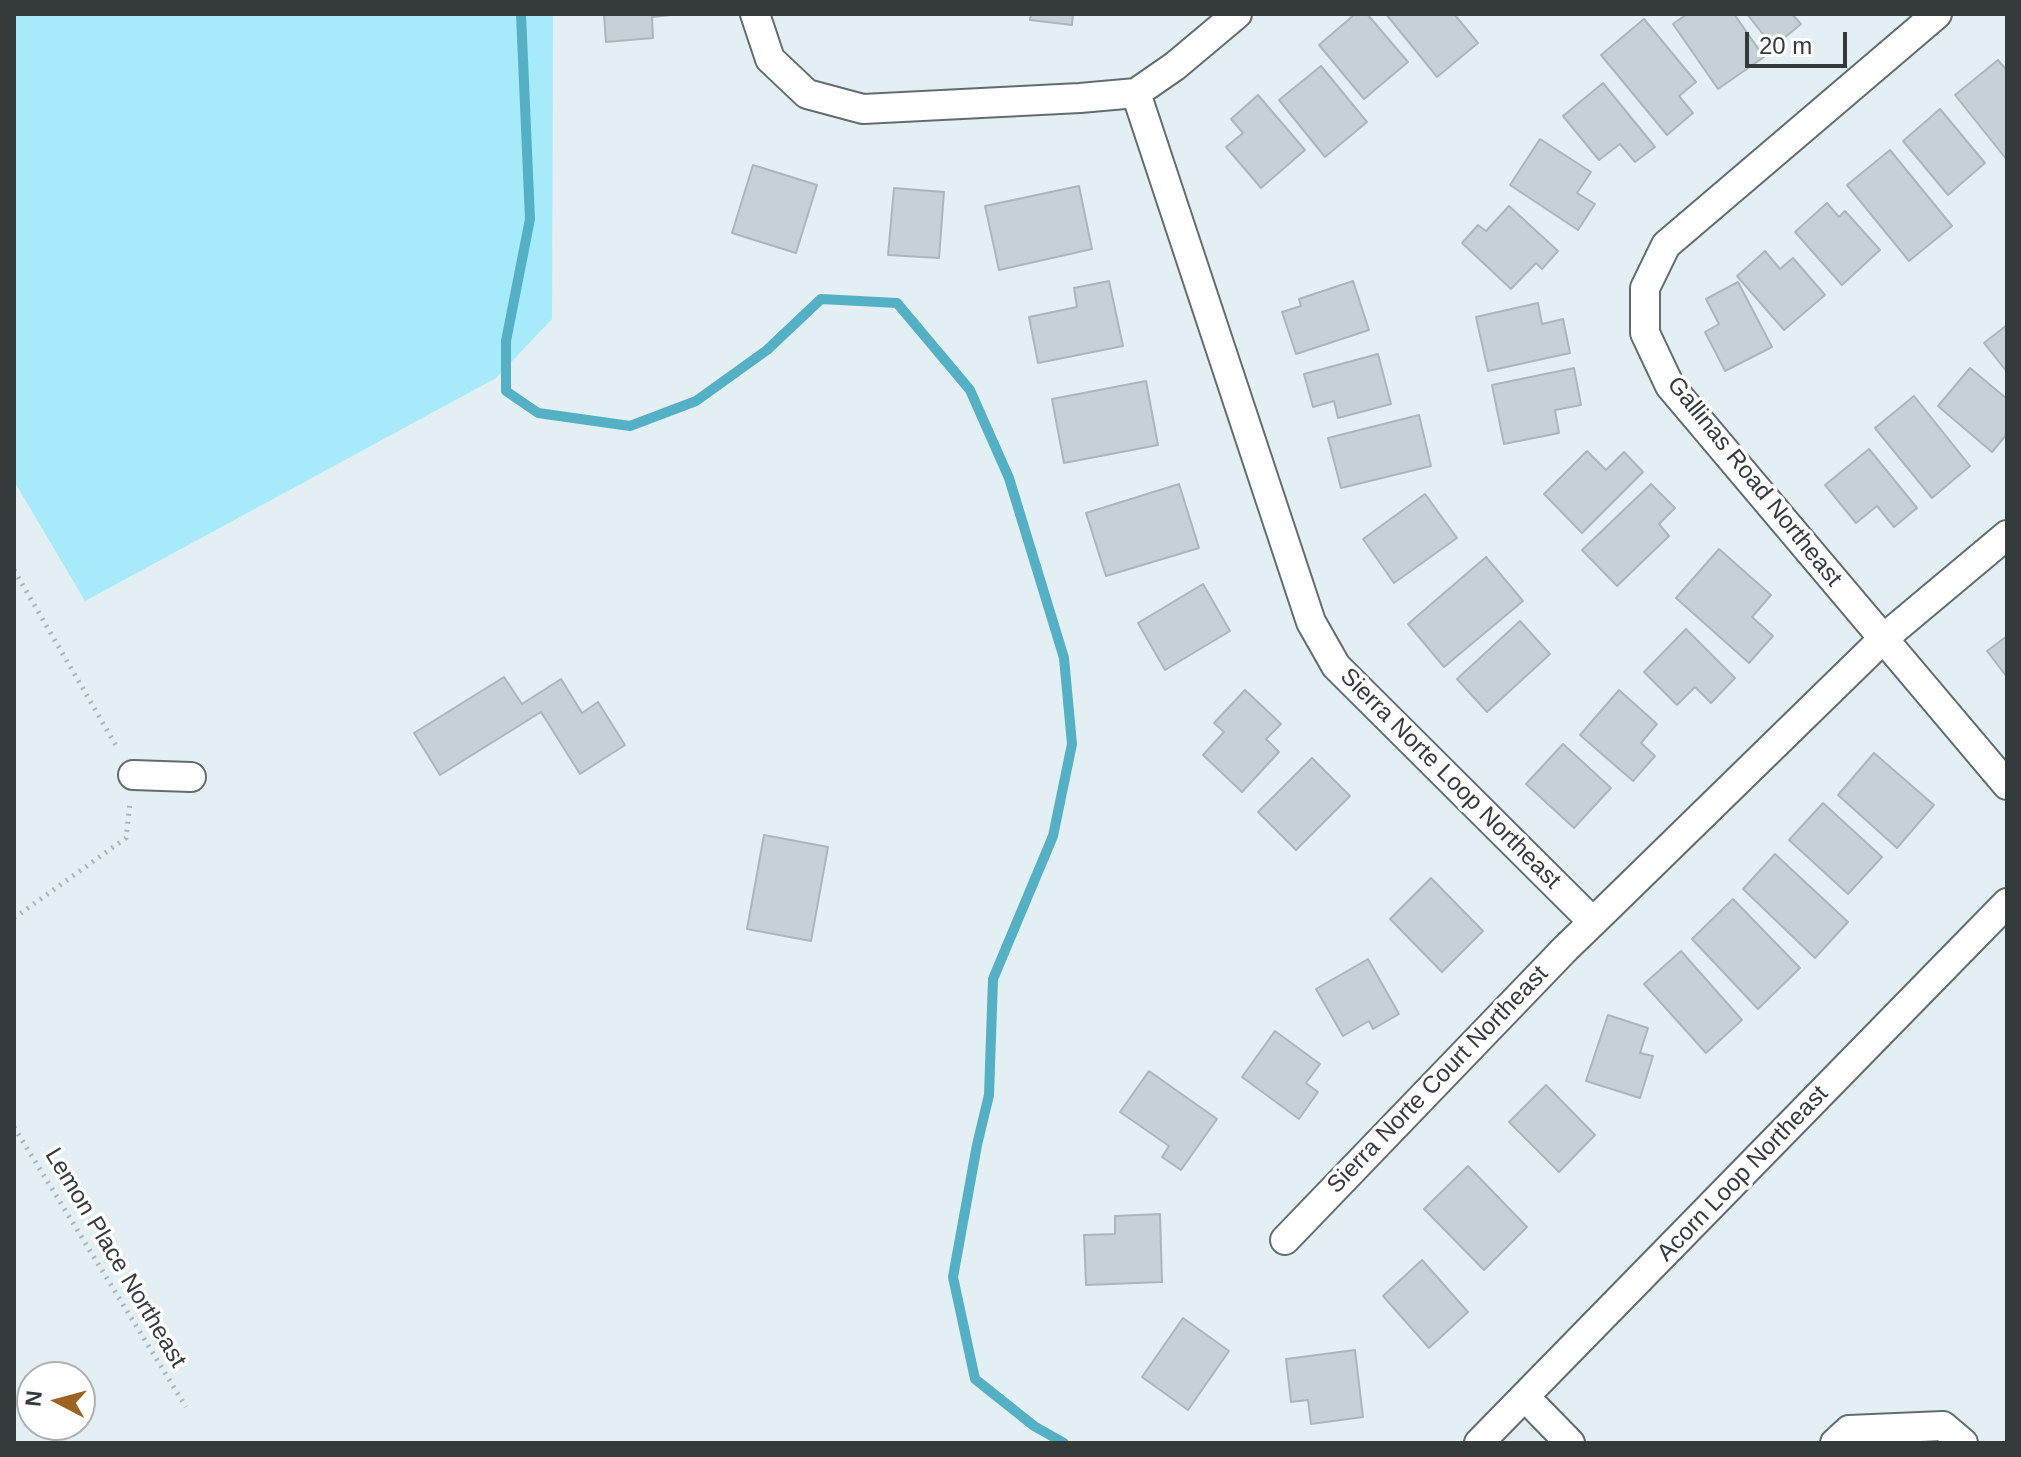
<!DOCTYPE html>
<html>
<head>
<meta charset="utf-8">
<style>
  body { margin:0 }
  #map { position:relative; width:2021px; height:1457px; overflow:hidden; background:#e3eff2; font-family:Helvetica,sans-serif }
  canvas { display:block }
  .frame { position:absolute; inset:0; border:16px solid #34393a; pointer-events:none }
  .north { position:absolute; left:16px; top:1361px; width:80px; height:80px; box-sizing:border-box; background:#fff; border:2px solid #aeb0b0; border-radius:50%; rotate:276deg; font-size:22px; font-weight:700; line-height:32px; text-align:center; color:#34393a }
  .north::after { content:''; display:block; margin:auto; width:28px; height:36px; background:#9d6322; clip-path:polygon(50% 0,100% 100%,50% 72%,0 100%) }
  .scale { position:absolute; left:1745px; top:32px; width:102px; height:36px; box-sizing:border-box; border:4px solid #34393a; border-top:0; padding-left:10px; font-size:24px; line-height:28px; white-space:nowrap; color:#34393a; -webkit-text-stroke:6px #fff; paint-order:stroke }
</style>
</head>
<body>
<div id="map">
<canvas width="2021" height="1457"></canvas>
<div class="frame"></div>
<div class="north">N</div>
<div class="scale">20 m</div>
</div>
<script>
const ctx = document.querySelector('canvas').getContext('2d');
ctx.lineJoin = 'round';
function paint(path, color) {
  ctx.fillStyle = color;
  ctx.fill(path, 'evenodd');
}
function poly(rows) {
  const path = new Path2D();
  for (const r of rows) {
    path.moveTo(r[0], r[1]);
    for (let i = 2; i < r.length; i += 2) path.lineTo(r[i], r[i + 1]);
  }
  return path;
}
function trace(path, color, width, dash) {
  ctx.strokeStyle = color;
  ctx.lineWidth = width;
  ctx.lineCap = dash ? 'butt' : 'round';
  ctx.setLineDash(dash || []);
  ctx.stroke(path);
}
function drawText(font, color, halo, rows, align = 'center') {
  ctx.font = font + ' Helvetica,sans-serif';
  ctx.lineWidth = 7;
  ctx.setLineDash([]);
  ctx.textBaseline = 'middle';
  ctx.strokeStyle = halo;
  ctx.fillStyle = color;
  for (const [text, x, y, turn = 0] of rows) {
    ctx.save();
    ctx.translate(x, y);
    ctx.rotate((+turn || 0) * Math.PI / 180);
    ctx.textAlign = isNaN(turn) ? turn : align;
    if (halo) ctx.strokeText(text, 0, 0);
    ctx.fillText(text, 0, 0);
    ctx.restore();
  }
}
paint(poly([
  [14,14,553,14,552,319,496,378,85,601,14,481]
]), '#a7eafa');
trace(poly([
  [521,14,530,219,506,341,506,391,538,413,630,426,696,401,767,350,821,299,897,303,970,390,1009,478,1064,658,1072,744,1053,836,993,979,989,1095,977,1145,953,1277,975,1379,1034,1426,1064,1443]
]), '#54b0c5', 10);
const building = poly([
  [604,14,671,14,671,15,652,17,653,38,606,42,604,14],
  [1031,14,1073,14,1072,25,1030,20,1031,14],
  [1355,14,1367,14,1408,62,1364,99,1319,45,1355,14],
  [1386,14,1454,14,1478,43,1437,77,1386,14],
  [1687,14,1734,14,1764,57,1718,89,1673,24,1687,14],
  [1747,14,1792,14,1801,24,1773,47,1747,14],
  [1644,19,1696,82,1679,96,1693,113,1667,135,1601,55,1644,19],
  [1998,60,2007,71,2007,160,1955,95,1998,60],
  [1321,66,1367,122,1325,157,1279,100,1321,66],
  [1603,83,1655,147,1635,162,1620,144,1599,160,1563,116,1603,83],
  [1258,95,1305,150,1261,188,1226,147,1243,133,1231,119,1258,95],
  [1940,109,1985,163,1948,195,1903,141,1940,109],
  [1540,139,1591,172,1577,193,1595,204,1578,230,1510,185,1540,139],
  [1890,150,1952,226,1909,261,1847,185,1890,150],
  [753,165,817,185,796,253,732,233,753,165],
  [1079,186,1092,249,999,270,985,206,1079,186],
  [894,188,944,192,939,258,888,255,894,188],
  [1827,203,1839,217,1845,211,1880,250,1842,285,1795,232,1827,203],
  [1509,206,1558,251,1542,269,1536,263,1511,289,1462,243,1478,225,1486,231,1509,206],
  [1765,251,1780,269,1793,258,1825,295,1784,330,1737,276,1765,251],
  [1109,281,1123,346,1038,363,1029,317,1077,307,1074,288,1109,281],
  [1353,281,1369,330,1296,354,1282,312,1301,306,1299,299,1353,281],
  [1738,282,1772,347,1725,371,1705,332,1719,324,1706,299,1738,282],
  [1538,303,1542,324,1563,319,1570,353,1488,371,1476,317,1538,303],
  [2007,325,2007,372,1984,343,2007,325],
  [1378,354,1391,404,1338,418,1334,401,1313,407,1304,374,1378,354],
  [1574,368,1581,405,1555,410,1559,433,1504,444,1492,385,1574,368],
  [1970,368,2007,399,2007,434,1992,452,1938,406,1970,368],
  [1146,381,1158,445,1064,463,1052,399,1146,381],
  [1914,396,1970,466,1932,498,1875,428,1914,396],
  [1419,415,1431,466,1341,488,1328,438,1419,415],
  [1869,449,1917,508,1894,527,1877,506,1856,523,1825,485,1869,449],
  [1587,451,1606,470,1624,452,1643,472,1582,533,1544,494,1587,451],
  [1179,484,1199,548,1106,576,1086,513,1179,484],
  [1651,484,1675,508,1659,524,1669,536,1617,586,1582,550,1651,484],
  [1425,494,1457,538,1394,583,1363,539,1425,494],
  [1719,549,1771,595,1752,617,1773,636,1749,663,1676,598,1719,549],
  [1486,557,1523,601,1444,667,1408,624,1486,557],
  [1203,584,1230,631,1165,670,1138,623,1203,584],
  [1520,621,1550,654,1487,712,1457,679,1520,621],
  [1686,629,1735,678,1711,703,1695,687,1677,705,1644,672,1686,629],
  [2007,636,2007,677,1987,651,2007,636],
  [504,677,522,704,561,679,582,713,598,702,625,745,580,774,541,712,440,775,414,733,504,677],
  [1245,690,1281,724,1266,739,1279,752,1242,792,1203,755,1224,732,1214,723,1245,690],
  [1619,690,1657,724,1641,743,1655,756,1633,781,1580,735,1619,690],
  [1563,744,1611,788,1574,828,1526,784,1563,744],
  [1874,753,1934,805,1897,848,1838,795,1874,753],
  [1312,758,1350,796,1296,850,1258,812,1312,758],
  [1823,803,1882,857,1848,894,1789,840,1823,803],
  [764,835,828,847,811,941,747,929,764,835],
  [1775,854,1848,922,1815,958,1743,889,1775,854],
  [1431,878,1483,931,1442,972,1390,919,1431,878],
  [1733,899,1800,968,1758,1009,1692,939,1733,899],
  [1681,951,1742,1020,1706,1053,1644,984,1681,951],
  [1368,959,1399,1014,1373,1029,1369,1021,1343,1036,1316,989,1368,959],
  [1608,1015,1648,1028,1640,1053,1653,1056,1640,1098,1586,1081,1608,1015],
  [1275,1031,1320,1064,1306,1083,1318,1092,1299,1119,1242,1077,1275,1031],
  [1149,1071,1217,1119,1181,1170,1162,1157,1169,1146,1120,1112,1149,1071],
  [1546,1085,1595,1135,1559,1172,1509,1122,1546,1085],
  [1468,1166,1527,1227,1484,1270,1424,1209,1468,1166],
  [1160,1214,1162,1282,1086,1285,1084,1235,1115,1234,1115,1216,1160,1214],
  [1422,1260,1468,1312,1429,1348,1383,1296,1422,1260],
  [1183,1318,1229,1351,1188,1410,1142,1377,1183,1318],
  [1355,1350,1363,1417,1311,1424,1308,1400,1291,1402,1286,1359,1355,1350]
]);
paint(building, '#c5d1d4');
trace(building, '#abb6b9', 2);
const street = poly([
  [755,14,770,59,807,94,863,109,1080,98,1136,93,1175,66,1237,14],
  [1937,14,1666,245,1645,288,1645,333,1670,386,2007,785],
  [1136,93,1311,622,1336,666,1593,922,1884,638,2007,535],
  [133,775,191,777],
  [1285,1240,1566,948,1593,922],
  [1525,1397,1570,1443],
  [1479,1443,2007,903],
  [1835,1443,1849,1430,1943,1426,1963,1443]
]);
trace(street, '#616c6e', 32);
trace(poly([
  [14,570,118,749],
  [14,918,126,838,130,803],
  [14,1127,186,1407]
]), '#acb6b8', 5, [2, 6]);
trace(street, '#fff', 28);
drawText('24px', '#34393a', '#fff', [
  ["Gallinas Road Northeast",1754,482,51],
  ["Sierra Norte Loop Northeast",1450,779,45],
  ["Sierra Norte Court Northeast",1438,1080,-46],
  ["Acorn Loop Northeast",1743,1174,-46],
  ["Lemon Place Northeast",115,1258,59]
]);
</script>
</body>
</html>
